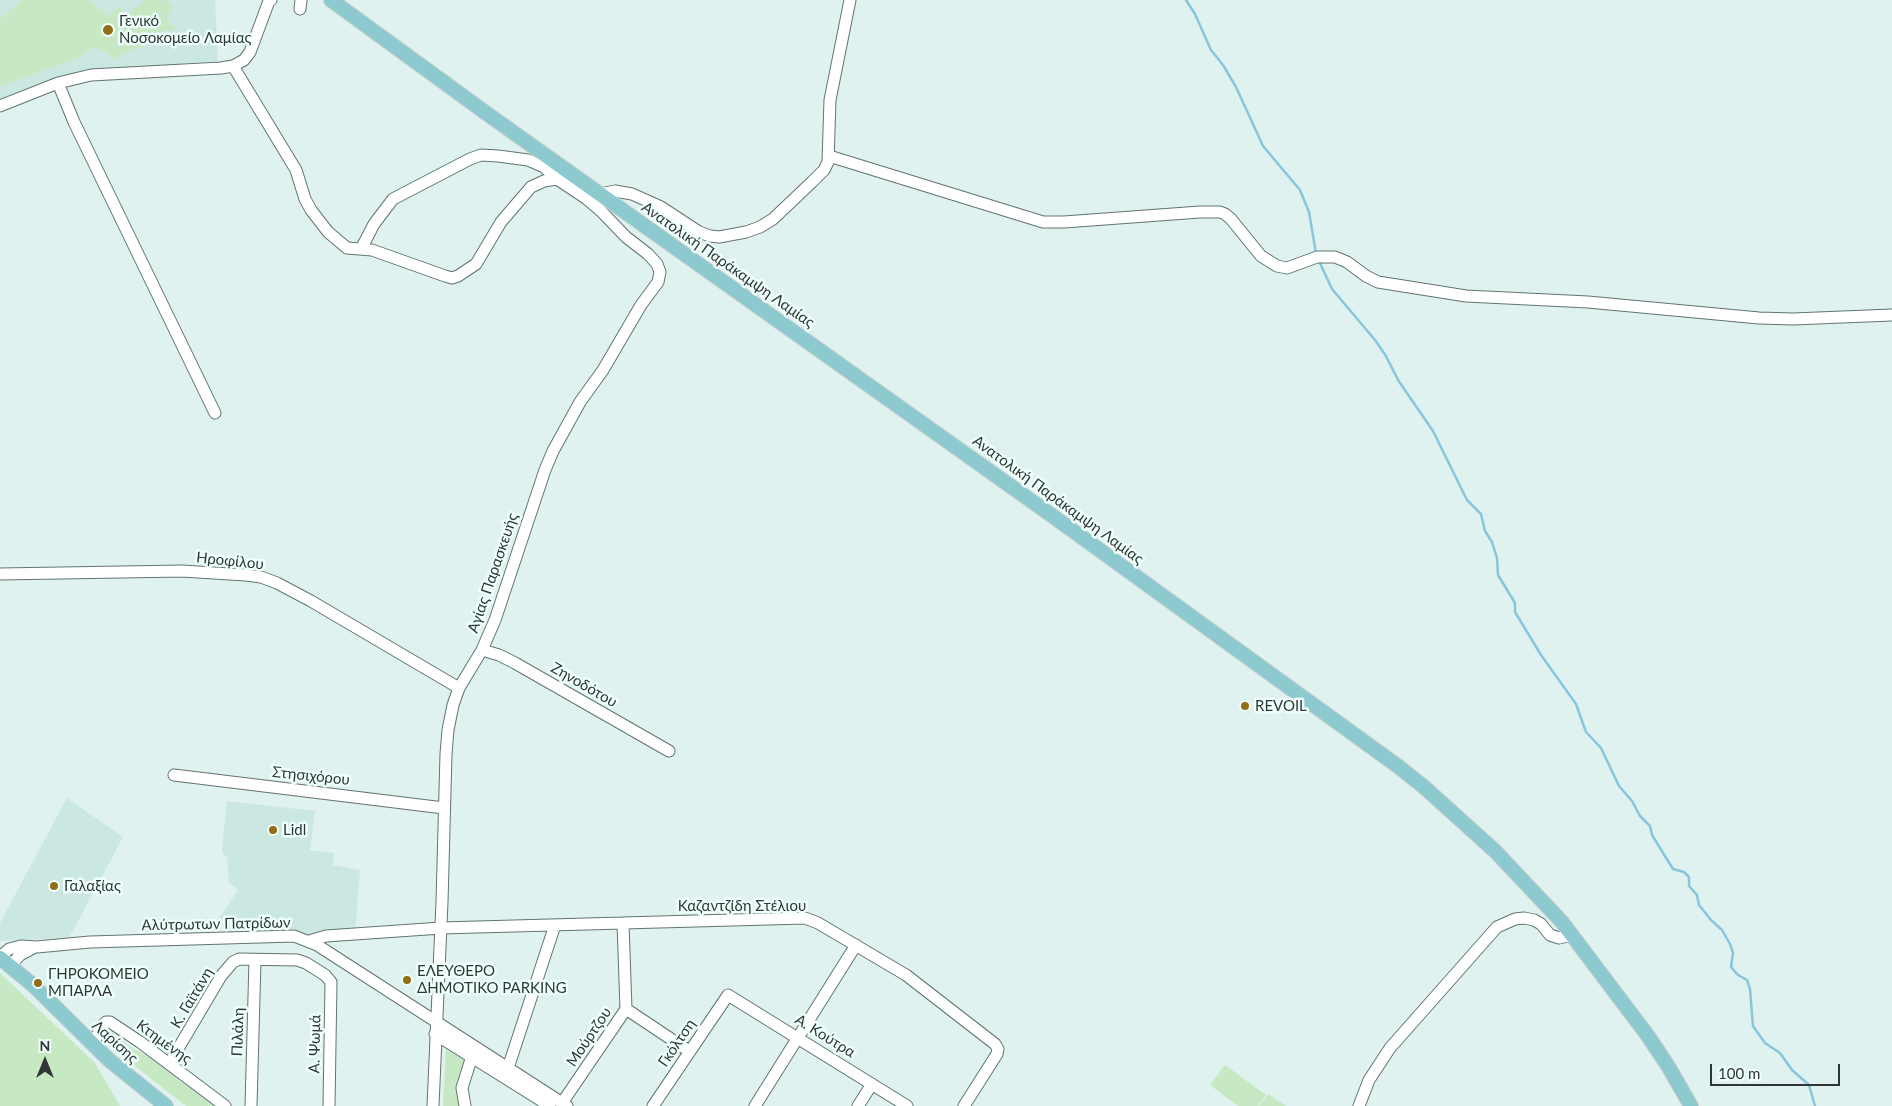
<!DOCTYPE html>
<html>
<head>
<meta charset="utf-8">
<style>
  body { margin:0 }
  #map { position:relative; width:1892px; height:1106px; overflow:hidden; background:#dff2ef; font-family:Lato,sans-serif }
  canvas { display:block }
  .north { position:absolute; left:20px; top:1036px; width:50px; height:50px; -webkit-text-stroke:4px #effffc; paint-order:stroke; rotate:0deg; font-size:14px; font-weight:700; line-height:20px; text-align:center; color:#2f3635 }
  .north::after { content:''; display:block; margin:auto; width:18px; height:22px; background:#2f3635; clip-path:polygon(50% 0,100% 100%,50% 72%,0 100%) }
  .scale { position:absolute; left:1710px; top:1064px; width:130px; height:22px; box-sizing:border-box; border:2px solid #2f3635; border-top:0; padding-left:6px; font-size:15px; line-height:18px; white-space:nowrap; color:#2f3635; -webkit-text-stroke:4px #effffc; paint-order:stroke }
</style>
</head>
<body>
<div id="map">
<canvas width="1892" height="1106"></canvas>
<div class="north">N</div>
<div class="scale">100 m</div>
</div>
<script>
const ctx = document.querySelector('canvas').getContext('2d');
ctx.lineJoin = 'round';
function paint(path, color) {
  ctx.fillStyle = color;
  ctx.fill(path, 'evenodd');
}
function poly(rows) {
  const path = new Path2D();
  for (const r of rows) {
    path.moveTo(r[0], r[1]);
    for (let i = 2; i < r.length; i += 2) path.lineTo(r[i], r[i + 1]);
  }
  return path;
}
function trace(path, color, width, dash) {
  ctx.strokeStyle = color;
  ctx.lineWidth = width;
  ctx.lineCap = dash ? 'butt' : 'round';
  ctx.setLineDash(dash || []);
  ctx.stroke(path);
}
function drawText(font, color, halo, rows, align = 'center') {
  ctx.font = font + ' Lato,sans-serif';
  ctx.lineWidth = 5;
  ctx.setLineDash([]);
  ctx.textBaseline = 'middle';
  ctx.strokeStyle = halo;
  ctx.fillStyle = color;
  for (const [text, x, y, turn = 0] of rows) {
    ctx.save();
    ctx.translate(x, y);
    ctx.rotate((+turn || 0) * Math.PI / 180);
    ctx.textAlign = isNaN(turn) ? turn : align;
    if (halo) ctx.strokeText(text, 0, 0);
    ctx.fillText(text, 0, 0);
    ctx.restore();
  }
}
paint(poly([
  [0,0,215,0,218,61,91,70,0,102],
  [67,798,123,837,69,938,0,941,0,923],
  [227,801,315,811,310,850,334,853,333,865,360,870,355,933,233,936,220,925,220,917,238,890,229,883,227,857,224,855,222,850]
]), '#cbe7e2');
paint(poly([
  [22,0,90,0,108,16,119,6,126,15,146,0,166,0,173,7,166,18,176,29,150,33,153,42,112,59,105,52,92,47,78,58,0,86,0,19],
  [0,973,95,1063,120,1106,0,1106],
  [108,1026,114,1027,119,1037,133,1049,156,1059,160,1065,170,1071,179,1081,200,1093,219,1106,186,1106,108,1045,105,1041,105,1029],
  [446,1046,469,1059,461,1106,443,1106],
  [1225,1065,1266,1095,1258,1106,1238,1106,1210,1085],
  [1268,1094,1286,1106,1259,1106]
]), '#c6e9c3');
trace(poly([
  [1186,0,1195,14,1211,50,1223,65,1236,87,1263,146,1300,190,1309,212,1316,253],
  [1319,261,1332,289,1375,340,1386,356,1398,380,1433,431,1467,500,1481,514,1485,531,1492,542,1497,558,1498,575,1515,603,1515,612,1541,655,1576,704,1586,732,1601,748,1619,786,1632,801,1640,816,1650,826,1652,835,1673,869,1684,872,1689,877,1689,886,1697,895,1699,905,1711,920,1722,930,1730,944,1733,953,1731,967,1738,975,1747,980,1750,989,1753,1026,1765,1043,1780,1053,1792,1070,1809,1085,1815,1106]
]), '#89c5dc', 2.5);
const minor = poly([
  [300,9,301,0],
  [233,66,296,170,305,199,311,210,328,232,347,248,372,250,445,276,452,278,458,276,476,264,501,222,531,187,544,181,557,179],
  [58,83,74,122,215,413],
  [0,106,58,83,91,75,221,68,233,66,244,60,250,52,269,1,271,0],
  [829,156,1043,222,1064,222,1200,212,1220,212,1225,214,1231,219,1261,256,1277,266,1287,268,1317,257,1335,257,1347,262,1366,276,1378,282,1466,296,1588,302,1759,318,1793,319,1892,315],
  [600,194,615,191,632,194,661,207,699,232,710,236,719,237,746,232,760,227,773,219,812,182,824,170,828,162,830,100,850,0],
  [361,249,374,224,393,199,470,159,481,155,498,156,528,160,544,167,557,179,587,199,601,211,626,237,648,254,657,264,660,272,658,282,641,305,603,370,580,402,553,451,545,470,495,620,482,650,459,688,453,705,448,730,446,754,442,902,433,1106],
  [0,574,182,571,246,575,261,577,277,583,311,601,459,688],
  [482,650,499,655,515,663,669,751],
  [174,775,444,808],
  [309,941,326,936,441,928,805,918,818,923,906,975,995,1044,998,1049,997,1054,964,1106],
  [0,957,9,949,21,946,37,947,90,942,294,936,317,945,567,1106],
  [10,966,20,955,35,947],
  [626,1009,689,1051],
  [435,1034,550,1106],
  [93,1045,101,1027,106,1022,110,1022,140,1042,225,1106],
  [169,1064,221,976,233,962,239,959,297,960,306,963,325,975,331,982,329,1106],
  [508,1068,555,925],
  [562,1103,626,1009,623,923],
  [251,1106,255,960],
  [465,1106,462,1088,472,1056],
  [653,1106,728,995,907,1106],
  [755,1106,856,945],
  [858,1106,872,1084],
  [1359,1106,1369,1080,1390,1048,1497,927,1515,919,1524,918,1534,920,1541,924,1550,935,1559,938,1573,935]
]);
const major = poly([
  [331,0,486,113,1054,517,1399,767,1424,787,1495,851,1562,922,1648,1036,1668,1066,1691,1106],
  [0,958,34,986,109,1060,166,1106]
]);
trace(minor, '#627471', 13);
trace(major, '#cdcfcf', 16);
trace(minor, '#fff', 11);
trace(major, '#8ccad0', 14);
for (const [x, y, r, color] of [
  [108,30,6,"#936d15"],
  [1245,706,5,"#936d15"],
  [273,830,5,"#936d15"],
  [54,886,5,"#936d15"],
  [407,980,5,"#936d15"],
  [38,983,5,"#936d15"]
]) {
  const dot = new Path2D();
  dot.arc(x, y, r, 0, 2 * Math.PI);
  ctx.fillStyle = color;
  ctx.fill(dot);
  trace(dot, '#effffc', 2);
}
drawText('15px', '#2f3635', '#effffc', [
  ["Γενικό",119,21],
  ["Νοσοκομείο Λαμίας",119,38],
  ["REVOIL",1255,706],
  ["Lidl",283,830],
  ["Γαλαξίας",64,886],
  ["ΕΛΕΥΘΕΡΟ",417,971],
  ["ΔΗΜΟΤΙΚΟ PARKING",417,988],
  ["ΓΗΡΟΚΟΜΕΙΟ",48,974],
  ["ΜΠΑΡΛΑ",48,991]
], 'left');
drawText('15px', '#2f3635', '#effffc', [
  ["Ανατολική Παράκαμψη Λαμίας",728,265,35],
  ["Ανατολική Παράκαμψη Λαμίας",1058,500,36],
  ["Ηροφίλου",230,561,6],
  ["Αγίας Παρασκευής",493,573,-71],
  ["Ζηνοδότου",584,685,30],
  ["Στησιχόρου",311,776,6],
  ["Καζαντζίδη Στέλιου",742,906],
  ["Αλύτρωτων Πατρίδων",216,924,-1],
  ["Κ. Γαϊτάνη",192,998,-59],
  ["Πιλάλη",238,1032,-88],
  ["Α. Κούτρα",825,1036,32],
  ["Μούρτζου",589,1037,-56],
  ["Λαρίσης",115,1042,42],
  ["Κτημένης",164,1042,36],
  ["Γκόλτση",677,1043,-56],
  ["Α. Ψωμά",315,1044,-89]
]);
</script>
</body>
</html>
